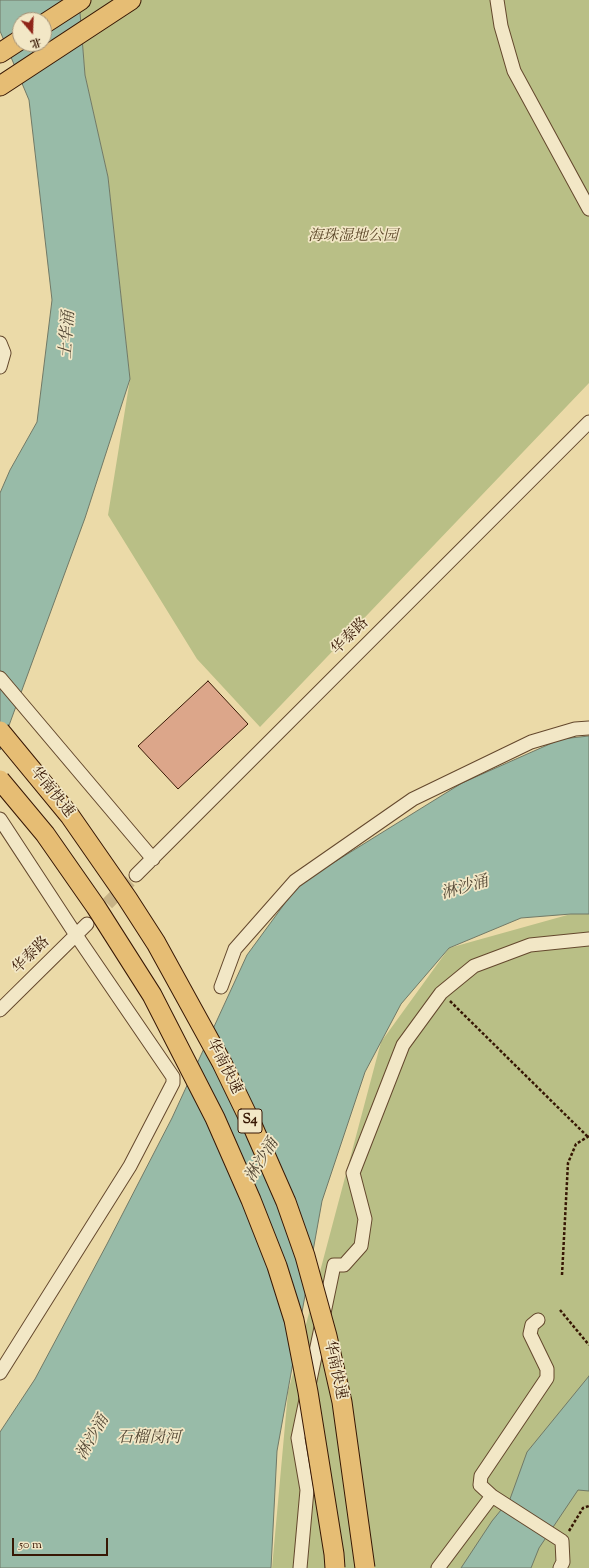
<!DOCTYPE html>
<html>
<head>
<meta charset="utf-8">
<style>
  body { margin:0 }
  #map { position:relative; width:589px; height:1568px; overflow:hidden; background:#ebdaa8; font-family:"Sorts Mill Goudy","Noto Serif SC",serif }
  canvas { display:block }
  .north { position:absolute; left:12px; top:12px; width:40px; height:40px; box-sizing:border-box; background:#f2e7c6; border:1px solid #a79478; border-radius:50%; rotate:161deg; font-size:11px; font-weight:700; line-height:16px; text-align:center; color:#371704 }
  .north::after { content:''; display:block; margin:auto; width:14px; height:18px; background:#8f2418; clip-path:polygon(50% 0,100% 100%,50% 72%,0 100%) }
  .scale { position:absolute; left:12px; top:1538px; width:96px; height:18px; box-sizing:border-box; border:2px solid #371704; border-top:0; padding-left:5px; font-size:12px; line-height:14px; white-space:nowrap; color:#371704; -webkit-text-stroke:3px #f2e7c6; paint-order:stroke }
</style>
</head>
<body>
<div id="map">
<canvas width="589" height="1568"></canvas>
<div class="north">北</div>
<div class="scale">50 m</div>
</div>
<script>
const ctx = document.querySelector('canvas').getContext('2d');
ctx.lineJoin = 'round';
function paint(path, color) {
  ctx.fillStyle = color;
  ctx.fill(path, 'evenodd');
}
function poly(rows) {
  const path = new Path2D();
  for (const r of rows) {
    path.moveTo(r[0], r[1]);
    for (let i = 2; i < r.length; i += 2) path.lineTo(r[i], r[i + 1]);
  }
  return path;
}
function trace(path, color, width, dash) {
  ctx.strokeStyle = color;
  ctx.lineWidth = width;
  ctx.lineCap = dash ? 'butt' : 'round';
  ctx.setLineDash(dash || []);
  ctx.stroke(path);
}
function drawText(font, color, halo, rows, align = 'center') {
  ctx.font = font + ' "Sorts Mill Goudy","Noto Serif SC",serif';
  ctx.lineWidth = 3.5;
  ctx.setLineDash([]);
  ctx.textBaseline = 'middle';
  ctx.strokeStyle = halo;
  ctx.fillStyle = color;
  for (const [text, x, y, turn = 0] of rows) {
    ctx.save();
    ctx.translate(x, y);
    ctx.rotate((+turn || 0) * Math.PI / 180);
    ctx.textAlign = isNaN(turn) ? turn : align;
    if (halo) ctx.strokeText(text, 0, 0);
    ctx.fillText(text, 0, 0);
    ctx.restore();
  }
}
paint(poly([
  [79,0,589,0,589,383,260,727,197,659,108,515,130,379,108,177,85,75],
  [571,914,589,914,589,1568,272,1568,288,1392,381,1042,449,948]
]), '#b9bf86');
const water = poly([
  [0,0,79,0,85,75,108,177,130,379,85,518,0,750,0,493,10,470,37,422,52,300,29,100,0,31,0,0],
  [20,20,44,20,44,44,20,44,20,20],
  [589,736,589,914,571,914,521,918,449,948,401,1004,365,1072,322,1201,277,1451,271,1568,0,1568,0,1432,35,1379,107,1244,172,1118,247,955,299,884,462,783,561,739,589,736],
  [589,1376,589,1491,578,1490,539,1548,531,1568,461,1568,492,1521,510,1499,527,1452,589,1376]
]);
paint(water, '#98bba8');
trace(water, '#717966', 1);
const building = poly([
  [208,681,248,724,178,789,138,746,208,681]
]);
paint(building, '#dca68a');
trace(building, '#371704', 1);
trace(poly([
  [94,917,136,875]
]), '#c7b387', 13, [13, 6]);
const minor = poly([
  [497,0,501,26,514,71,589,209],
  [0,343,4,353,0,367],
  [0,678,153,859],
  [0,819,76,935,173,1077,173,1083,130,1166,0,1373],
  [136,875,589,422],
  [221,987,235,949,295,881,413,799,531,742,575,729,589,728],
  [0,1010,87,924],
  [492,1496,480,1485,481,1476,547,1378,547,1369,530,1334,532,1325,538,1320],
  [300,1568,307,1490,298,1438,334,1265,344,1265,361,1246,365,1219,353,1173,403,1045,441,993,474,966,530,945,589,939],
  [438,1568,492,1496,562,1541,563,1562,560,1568]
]);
const highway = poly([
  [44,24,81,0],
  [0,53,20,40],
  [0,86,131,0]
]);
trace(minor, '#64482d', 15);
trace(highway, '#371704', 21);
trace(poly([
  [450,1001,588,1137],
  [562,1275,568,1163,576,1144,589,1136],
  [569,1531,583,1508,589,1506]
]), '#371704', 2.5, [3, 2]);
trace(minor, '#f2e7c6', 13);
trace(highway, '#e6bd74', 19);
const highwayBridge = poly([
  [0,731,70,816,127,898,156,943,222,1063,253,1127,286,1202,305,1256,327,1336,342,1402,365,1568],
  [0,780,45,834,96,907,152,995,215,1118,251,1200,277,1266,294,1320,308,1392,334,1554,335,1568]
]);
trace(highwayBridge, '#371704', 21, []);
trace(poly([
  [560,1310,589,1345]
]), '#371704', 2.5, [3, 2]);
trace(highwayBridge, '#e6bd74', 19);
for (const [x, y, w] of [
  [250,1121,24]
]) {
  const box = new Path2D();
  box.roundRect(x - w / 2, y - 12, w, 24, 3);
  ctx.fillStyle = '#f2e7c6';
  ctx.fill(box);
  trace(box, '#371704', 1);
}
drawText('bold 14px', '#371704', null, [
  ["S4",250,1121]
]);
drawText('italic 15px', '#5e492b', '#f2e7c6', [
  ["海珠湿地公园",353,237]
]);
drawText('15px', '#371704', '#f2e7c6', [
  ["华泰路",351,637,-45],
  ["华南快速",51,793,51],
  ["华泰路",32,956,-45],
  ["华南快速",223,1067,63],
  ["华南快速",334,1370,78]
]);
drawText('italic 16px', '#544835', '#f2e7c6', [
  ["土华涌",69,335,-86],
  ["淋沙涌",465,889,-16],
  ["淋沙涌",263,1161,-58],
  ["淋沙涌",94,1438,-60],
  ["石榴岗河",149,1439]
]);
</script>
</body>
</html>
